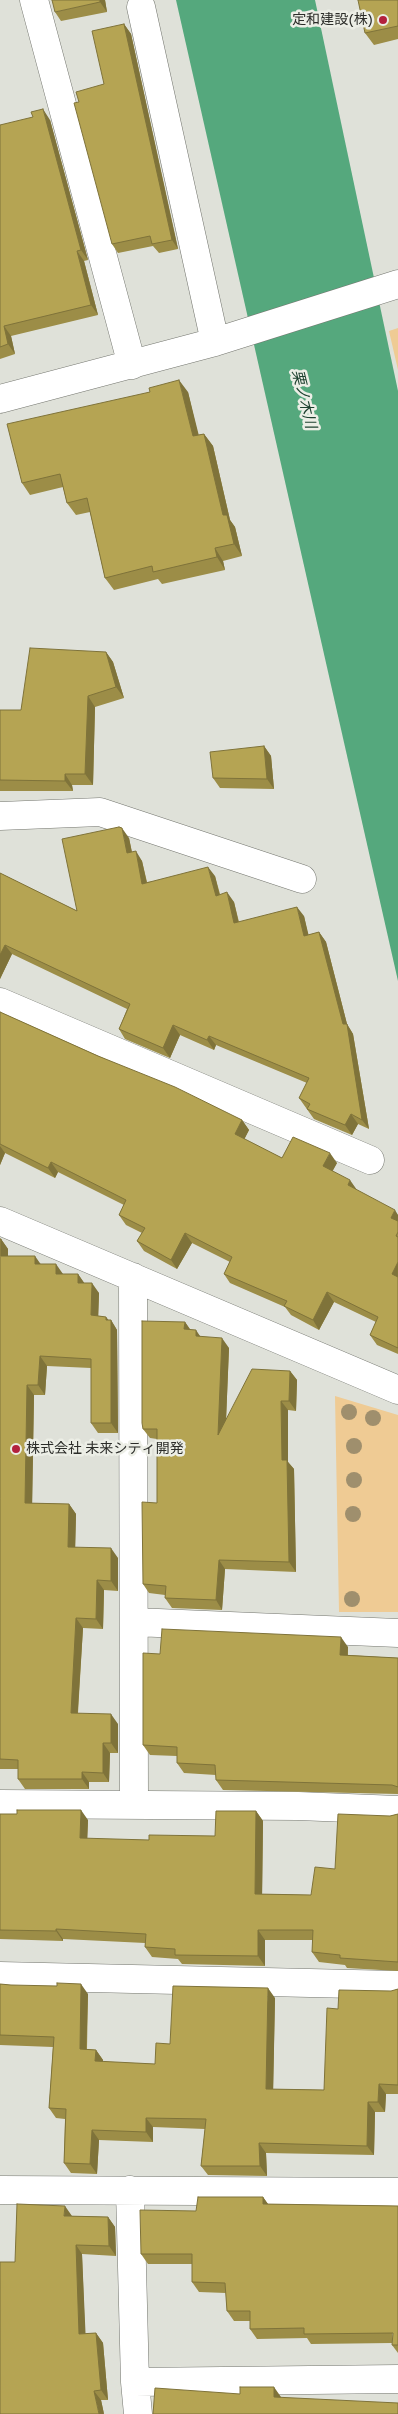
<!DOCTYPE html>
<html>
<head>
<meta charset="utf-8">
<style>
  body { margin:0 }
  canvas { display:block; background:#dfe1d9 }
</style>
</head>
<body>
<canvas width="398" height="2414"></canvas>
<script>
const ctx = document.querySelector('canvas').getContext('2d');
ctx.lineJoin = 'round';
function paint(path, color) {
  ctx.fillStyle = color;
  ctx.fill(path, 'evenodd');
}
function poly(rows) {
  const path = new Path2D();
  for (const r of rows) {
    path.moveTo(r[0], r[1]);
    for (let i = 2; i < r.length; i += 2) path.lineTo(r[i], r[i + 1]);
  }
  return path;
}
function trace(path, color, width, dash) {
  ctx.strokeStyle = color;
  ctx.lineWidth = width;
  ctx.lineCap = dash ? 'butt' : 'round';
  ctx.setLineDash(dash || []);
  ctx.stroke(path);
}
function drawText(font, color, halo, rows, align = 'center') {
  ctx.font = font + ' "Golos Text","Noto Sans JP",sans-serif';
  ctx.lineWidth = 5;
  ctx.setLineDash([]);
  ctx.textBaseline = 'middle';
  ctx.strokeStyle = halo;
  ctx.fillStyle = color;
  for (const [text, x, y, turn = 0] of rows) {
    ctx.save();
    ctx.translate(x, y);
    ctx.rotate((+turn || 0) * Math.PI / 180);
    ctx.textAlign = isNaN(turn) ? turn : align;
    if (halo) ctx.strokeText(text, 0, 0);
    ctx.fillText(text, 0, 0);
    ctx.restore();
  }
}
paint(poly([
  [398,328,398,370,389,331],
  [335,1396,398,1415,398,1612,339,1612]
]), '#efcb94');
paint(poly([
  [176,0,315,0,398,391,398,981]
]), '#55a87d');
const minor = poly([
  [34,0,132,365],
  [141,7,215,342],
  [0,399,215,342,398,284],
  [0,816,100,812,302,879],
  [0,1002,370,1160],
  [0,1221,398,1390],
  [133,1277,134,1805],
  [134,1622,398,1633],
  [0,1804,298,1806,398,1810],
  [0,1976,398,1985],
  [0,2190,398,2192],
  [130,2190,135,2382,138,2414],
  [135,2382,398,2379]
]);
trace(minor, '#74766f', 29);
trace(minor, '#fff', 28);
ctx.fillStyle = '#9f8f6d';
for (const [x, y] of [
  [349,1412],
  [373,1418],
  [354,1446],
  [354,1480],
  [353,1514],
  [352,1599]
]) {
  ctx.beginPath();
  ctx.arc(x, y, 8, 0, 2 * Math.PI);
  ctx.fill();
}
paint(poly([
  [105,0,107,12,61,21,55,12],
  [398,0,398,39,374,45,365,33],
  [124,24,131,34,178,249,159,253,153,246,118,253,112,244,104,84],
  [50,120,88,260,84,261,98,315,11,336,15,354,0,359,0,125],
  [188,392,198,435,204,434,213,446,230,520,235,527,242,556,223,561,225,570,162,584,158,579,114,590,105,578,90,512,76,515,67,503,63,487,30,495,22,483],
  [106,652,113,662,124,698,95,707,93,785,72,785,73,791,0,791,0,710,21,710],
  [264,746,271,756,274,789,220,788,213,778],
  [129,838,132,852,142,861,147,882,215,876,220,894,234,902,239,922,304,916,308,935,319,932,326,942,347,1024,353,1034,369,1129,358,1124,352,1135,314,1119,299,1098,307,1083,216,1045,214,1050,180,1035,170,1058,125,1039,119,1029,127,1009,12,954,0,979,0,873,77,911],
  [0,1012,242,1120,249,1130,244,1139,282,1158,337,1163,332,1171,357,1190,398,1215,398,1354,377,1345,370,1335,376,1322,334,1302,319,1330,291,1315,285,1307,230,1283,224,1274,230,1262,192,1243,177,1269,144,1251,137,1241,142,1233,126,1225,119,1215,124,1205,58,1172,55,1178,5,1153,0,1165],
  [0,1239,1,1239,8,1249,8,1256,41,1264,63,1274,78,1274,84,1283,99,1293,98,1316,106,1317,108,1320,111,1320,117,1330,118,1433,98,1433,91,1423,91,1368,47,1366,45,1395,34,1395,32,1503,69,1504,76,1514,75,1547,118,1558,118,1591,104,1590,103,1629,83,1628,78,1713,118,1724,118,1753,110,1753,109,1782,89,1782,89,1789,25,1789,18,1779,18,1769,0,1769],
  [185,1322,190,1329,200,1336,229,1348,226,1420,290,1371,297,1380,296,1411,288,1410,288,1462,294,1469,296,1572,225,1569,222,1610,172,1608,165,1598,165,1595,149,1593,143,1584,157,1503,157,1439,150,1438,143,1429],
  [348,1647,348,1655,398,1658,398,1794,223,1790,216,1780,216,1775,184,1773,177,1763,177,1756,150,1755,143,1745,160,1654],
  [256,1811,263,1821,262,1894,311,1895,335,1869,390,1816,398,1814,398,1971,347,1968,345,1965,319,1962,312,1952,313,1940,265,1940,265,1966,182,1964,178,1959,152,1957,145,1947,145,1943,63,1939,63,1941,0,1939,0,1814,88,1820,87,1839,149,1840,215,1836],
  [0,1984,88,1994,87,2049,96,2050,103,2060,103,2062,155,2064,170,2044,275,1998,273,2089,324,2090,338,2009,398,1989,398,2094,386,2094,385,2112,375,2112,374,2155,266,2153,267,2176,208,2175,201,2166,205,2129,153,2127,153,2142,99,2140,97,2174,71,2173,64,2163,65,2119,56,2118,49,2108,53,2047,0,2045],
  [263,2197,268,2204,398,2206,392,2343,311,2344,307,2338,257,2339,250,2329,250,2321,234,2321,227,2311,226,2293,199,2292,192,2282,192,2264,148,2264,141,2254,196,2211],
  [72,2216,108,2217,115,2227,116,2256,82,2254,85,2334,96,2333,103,2343,108,2400,101,2400,104,2414,15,2262],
  [392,2345,398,2345,398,2353]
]), '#9c8d47');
paint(poly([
  [100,0,105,0,107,12,100,2],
  [124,24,131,34,178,249,172,240],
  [43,109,50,120,88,260,81,250],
  [77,251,84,261,98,315,91,305],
  [4,326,11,336,15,354,8,344],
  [179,380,188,392,202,448,193,436],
  [204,434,213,446,230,520,235,527,242,556,234,544,223,515],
  [215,548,223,561,225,570,217,557],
  [106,652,113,662,124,698,116,687],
  [88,696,95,707,93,785,85,774],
  [264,746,271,756,274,789,267,779],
  [65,774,72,785,73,791,65,781],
  [122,828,129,838,134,863,127,853],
  [136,851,142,861,149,893,142,884],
  [208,867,215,876,222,905,216,896],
  [227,892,234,902,241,933,234,923],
  [297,907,304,916,311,945,304,936],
  [319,932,326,942,347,1024,353,1034,369,1129,362,1120,343,1024],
  [5,945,12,954,0,979,0,955],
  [173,1025,180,1035,170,1058,163,1048],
  [209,1036,216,1045,214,1050,207,1040],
  [351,1114,358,1124,352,1135,345,1125],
  [242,1120,249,1130,242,1144,235,1134],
  [0,1146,5,1153,0,1165],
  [330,1153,337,1163,330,1176,323,1166],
  [51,1162,58,1172,55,1178,48,1168],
  [350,1180,357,1190,348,1185],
  [395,1210,398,1215,398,1226,391,1218],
  [185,1233,192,1243,177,1269,171,1260],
  [1,1239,8,1249,8,1266,1,1256],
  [35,1256,42,1266,35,1264],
  [398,1262,398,1282,392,1274],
  [56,1264,63,1274,56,1274],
  [78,1274,85,1284,78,1283],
  [92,1283,99,1293,98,1325,91,1315],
  [327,1292,334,1302,319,1330,313,1320],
  [106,1317,111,1323,111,1320,117,1330,118,1433,111,1423],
  [185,1322,191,1331,184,1329],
  [196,1330,202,1339,196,1336],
  [222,1338,229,1348,225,1445,218,1435],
  [40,1356,47,1366,45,1395,38,1385],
  [290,1371,297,1380,296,1411,289,1401],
  [27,1385,34,1395,32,1513,25,1503],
  [281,1401,288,1410,288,1462,294,1469,296,1572,289,1562,282,1460],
  [69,1504,76,1514,75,1557,68,1547],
  [111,1548,118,1558,118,1591,111,1581],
  [219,1560,225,1569,222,1610,216,1600],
  [97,1580,104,1590,103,1629,96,1619],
  [76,1618,83,1628,77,1723,71,1713],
  [341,1637,348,1647,347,1664,340,1655],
  [111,1714,118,1724,118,1753,111,1743],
  [103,1743,110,1753,109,1782,103,1773],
  [82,1772,89,1782,89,1789,82,1779],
  [81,1810,88,1820,87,1848,80,1838],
  [256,1811,263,1821,262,1903,255,1894],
  [56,1929,63,1939,63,1941,56,1931],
  [258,1930,265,1940,265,1966,258,1956],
  [81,1984,88,1994,86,2059,80,2049],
  [268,1988,275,1998,273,2099,266,2089],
  [96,2050,103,2060,102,2071,95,2061],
  [379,2084,386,2094,385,2112,378,2102],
  [368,2102,375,2112,374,2155,367,2146],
  [146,2118,153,2127,153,2142,146,2132],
  [92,2130,99,2140,97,2174,90,2164],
  [259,2143,266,2153,267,2176,260,2166],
  [263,2197,270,2207,263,2204],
  [65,2206,72,2216,64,2216],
  [108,2217,115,2227,116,2256,109,2246],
  [76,2245,82,2254,86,2344,79,2334],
  [96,2333,103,2343,108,2400,101,2390],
  [274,2387,281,2397,281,2407,274,2397],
  [94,2391,101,2400,104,2414,99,2414]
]), '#7f733a');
const building = poly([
  [52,0,100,0,100,2,55,12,52,0],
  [358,0,398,0,398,26,365,33,358,0],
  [124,24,172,240,152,244,150,236,112,244,74,103,79,102,76,92,104,84,92,31,124,24],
  [43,109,81,250,77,251,91,305,4,326,8,344,0,347,0,125,33,117,31,112,43,109],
  [179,380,193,436,204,434,223,515,227,515,234,544,215,548,217,557,153,572,152,566,105,578,87,498,67,503,60,474,22,483,7,424,150,392,149,388,179,380],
  [30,648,106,652,116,687,88,696,85,774,65,774,65,781,0,780,0,710,21,710,30,648],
  [264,746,267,779,213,778,210,752,264,746],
  [119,827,122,828,127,853,136,851,142,884,208,867,216,896,227,892,234,923,297,907,304,936,319,932,343,1024,347,1024,362,1120,351,1114,345,1125,307,1109,310,1104,299,1098,309,1078,209,1036,207,1040,173,1025,163,1048,119,1029,130,1004,5,945,0,955,0,873,77,911,62,839,119,827],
  [0,1012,98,1056,175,1087,242,1120,235,1134,282,1158,293,1137,330,1153,323,1166,350,1180,348,1185,395,1210,391,1218,398,1221,398,1232,396,1236,398,1237,398,1262,392,1274,398,1277,398,1348,370,1335,378,1317,327,1292,313,1320,284,1306,287,1301,224,1274,232,1257,185,1233,171,1260,137,1241,145,1228,119,1215,126,1200,51,1162,48,1168,0,1144,0,1012],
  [0,1239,1,1239,1,1256,35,1256,35,1264,56,1264,56,1274,78,1274,78,1283,92,1283,91,1315,106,1317,106,1320,111,1320,111,1423,91,1423,91,1359,40,1356,38,1385,27,1385,25,1503,69,1504,68,1547,111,1548,111,1581,97,1580,96,1619,76,1618,71,1713,111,1714,111,1743,103,1743,103,1773,82,1772,82,1779,18,1779,18,1760,0,1759,0,1239],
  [142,1321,185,1322,184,1329,196,1330,196,1336,222,1338,218,1435,252,1369,290,1371,289,1401,281,1401,282,1460,287,1460,289,1562,219,1560,216,1600,165,1598,166,1586,143,1584,142,1502,157,1503,157,1429,143,1429,142,1423,142,1321],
  [162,1629,341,1637,340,1655,398,1658,398,1787,392,1785,216,1780,215,1765,177,1763,177,1747,143,1745,143,1653,160,1654,162,1629],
  [17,1810,81,1810,80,1838,149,1840,149,1835,215,1836,216,1811,256,1811,255,1894,311,1895,315,1867,335,1869,338,1814,390,1816,398,1814,398,1962,340,1958,340,1955,312,1952,313,1930,258,1930,258,1956,175,1955,175,1949,145,1947,146,1934,56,1929,56,1931,0,1930,0,1814,17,1814,17,1810],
  [57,1983,81,1984,80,2049,96,2050,95,2061,155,2064,156,2043,170,2044,173,1986,268,1988,266,2089,324,2090,327,2008,338,2009,339,1990,391,1991,398,1989,398,2085,379,2084,378,2102,368,2102,367,2146,259,2143,260,2166,201,2166,206,2119,146,2118,146,2132,92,2130,90,2164,64,2163,66,2109,49,2108,54,2037,0,2035,0,1984,11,1985,57,1986,57,1983],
  [198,2197,263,2197,263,2204,398,2206,398,2345,392,2345,393,2333,304,2334,304,2328,250,2329,250,2311,227,2311,225,2283,192,2282,192,2254,141,2254,140,2210,196,2211,198,2197],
  [17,2204,65,2206,64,2216,108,2217,109,2246,76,2245,79,2334,96,2333,101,2390,94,2391,99,2414,0,2414,0,2262,15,2262,17,2204],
  [240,2387,274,2387,274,2397,398,2403,398,2414,153,2414,155,2388,240,2394,240,2387]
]);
paint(building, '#b5a453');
trace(building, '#7f733a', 1);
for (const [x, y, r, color] of [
  [383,20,5,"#b3213d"],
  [16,1449,5,"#b3213d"]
]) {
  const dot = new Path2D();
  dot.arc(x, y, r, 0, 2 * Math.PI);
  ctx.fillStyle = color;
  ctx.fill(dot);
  trace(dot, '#eceee6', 2);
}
drawText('14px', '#2b2c29', '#eceee6', [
  ["定和建設(株)",373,20],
  ["株式会社 未来シティ開発",26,1449,"left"]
], 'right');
drawText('italic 15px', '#1d412f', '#eceee6', [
  ["栗ノ木川",304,399,76]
]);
</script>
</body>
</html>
